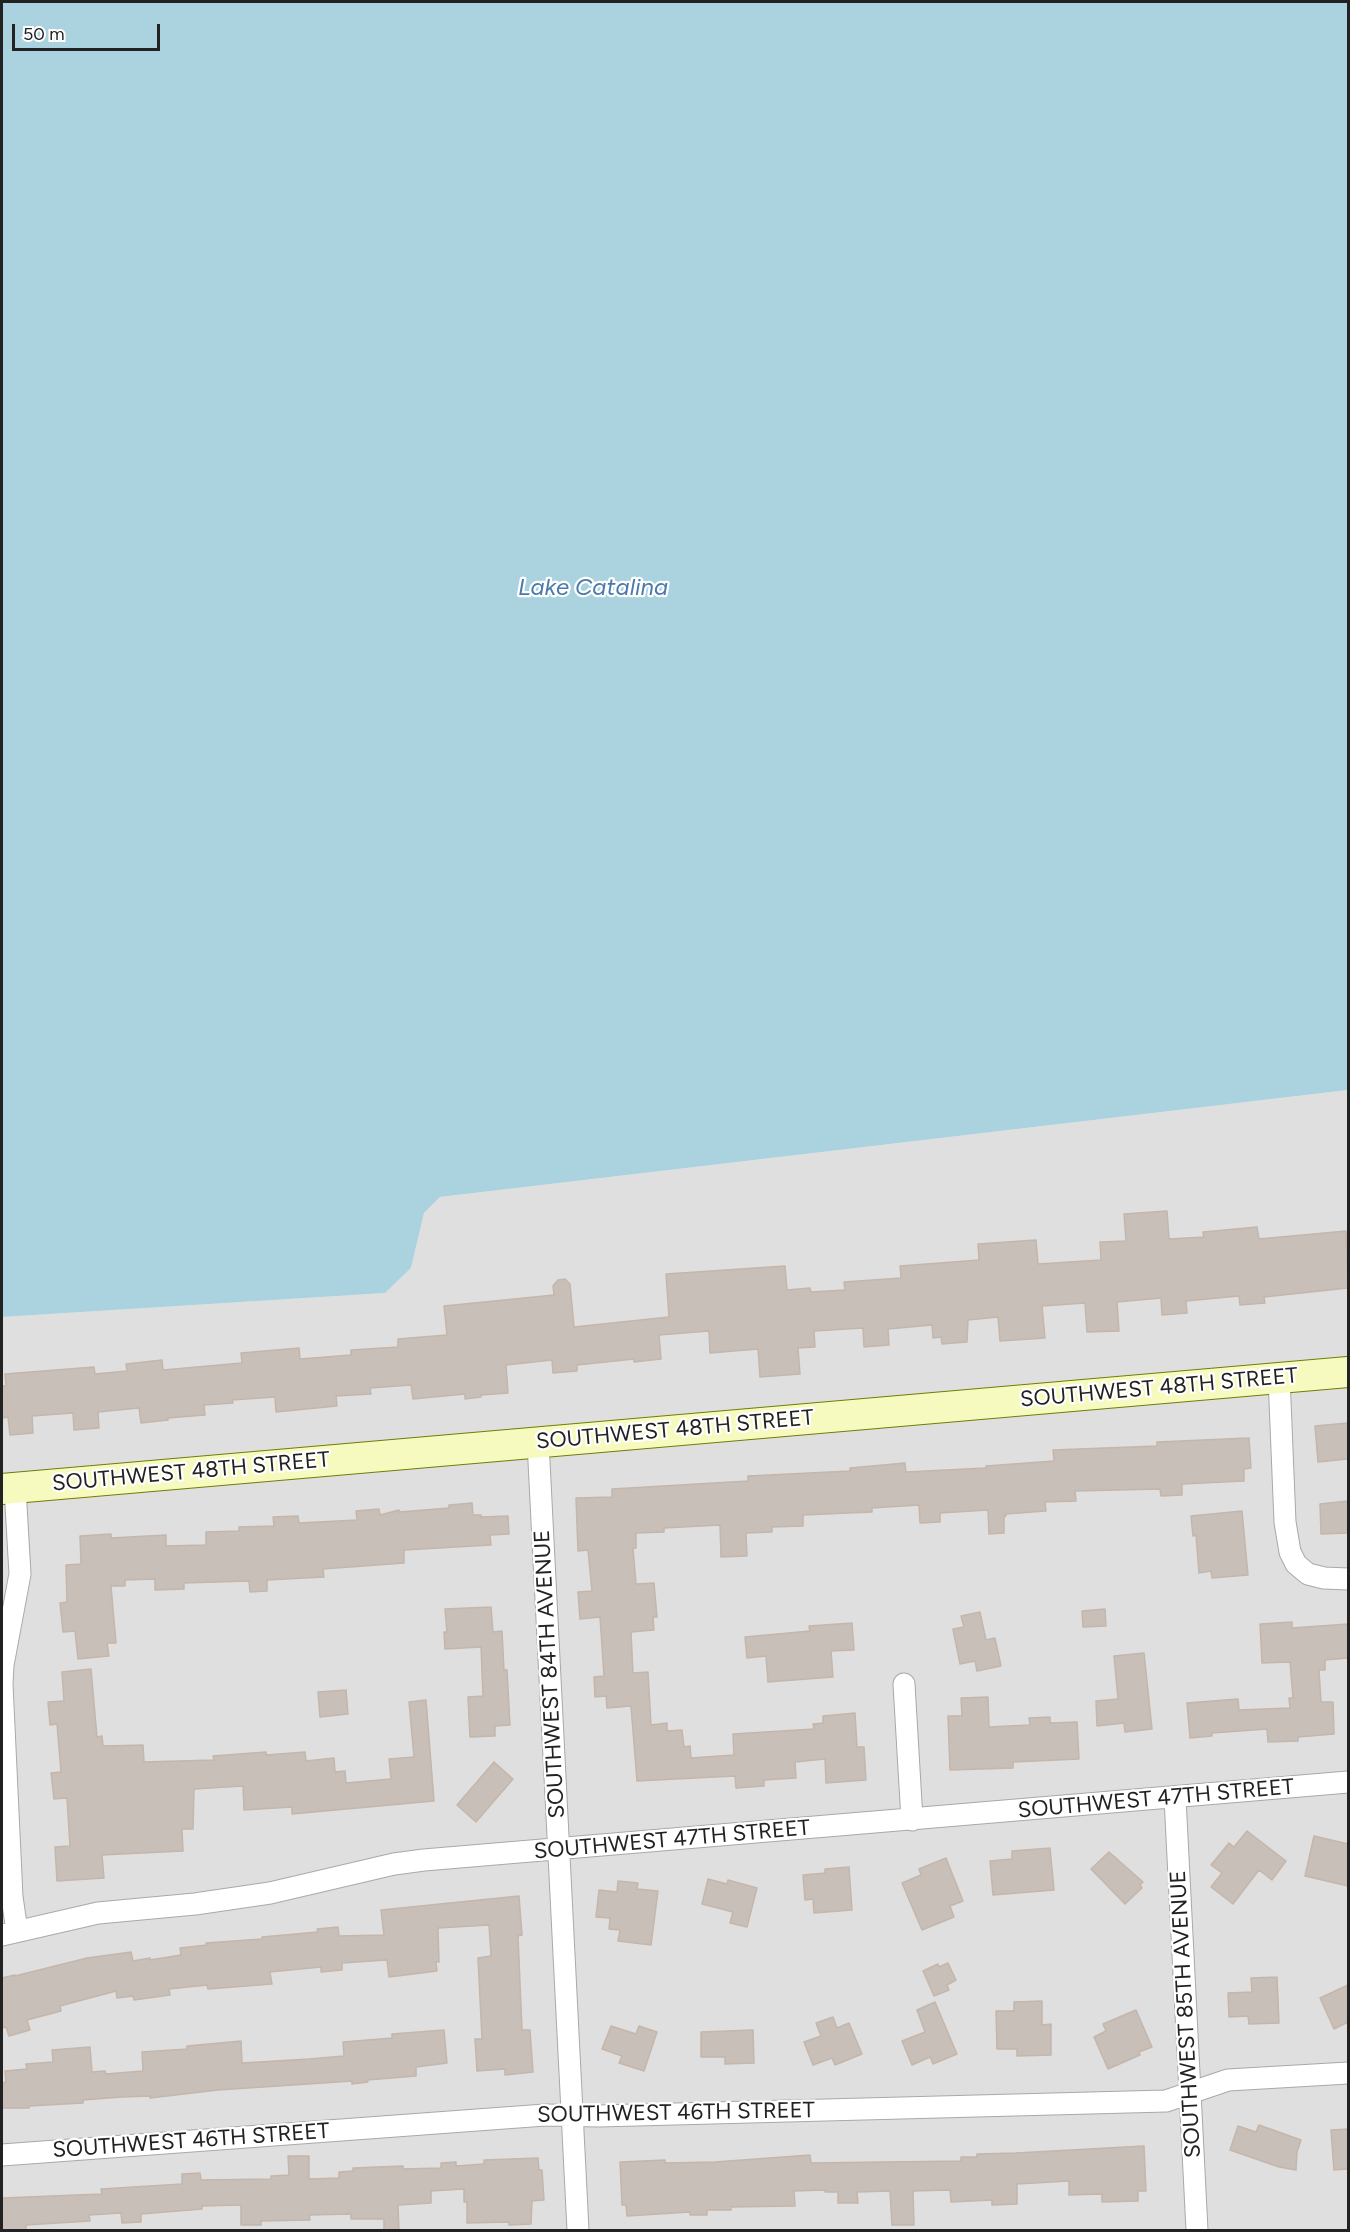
<!DOCTYPE html>
<html>
<head>
<meta charset="utf-8">
<style>
  body { margin:0 }
  #map { position:relative; width:1350px; height:2232px; overflow:hidden; background:#f2efe9; font-family:Figtree,sans-serif }
  canvas { display:block }
  .frame { position:absolute; inset:0; border:3px solid #222; pointer-events:none }
  .scale { position:absolute; left:12px; top:24px; width:148px; height:27px; box-sizing:border-box; border:3px solid #222; border-top:0; padding-left:8px; font-size:18px; line-height:21px; white-space:nowrap; color:#222; -webkit-text-stroke:4px #fff; paint-order:stroke }
</style>
</head>
<body>
<div id="map">
<canvas width="1350" height="2232"></canvas>
<div class="frame"></div>
<div class="scale">50 m</div>
</div>
<script>
const ctx = document.querySelector('canvas').getContext('2d');
ctx.lineJoin = 'round';
function paint(path, color) {
  ctx.fillStyle = color;
  ctx.fill(path, 'evenodd');
}
function poly(rows) {
  const path = new Path2D();
  for (const r of rows) {
    path.moveTo(r[0], r[1]);
    for (let i = 2; i < r.length; i += 2) path.lineTo(r[i], r[i + 1]);
  }
  return path;
}
function trace(path, color, width, dash) {
  ctx.strokeStyle = color;
  ctx.lineWidth = width;
  ctx.lineCap = dash ? 'butt' : 'round';
  ctx.setLineDash(dash || []);
  ctx.stroke(path);
}
function drawText(font, color, halo, rows, align = 'center') {
  ctx.font = font + ' Figtree,sans-serif';
  ctx.lineWidth = 4.5;
  ctx.setLineDash([]);
  ctx.textBaseline = 'middle';
  ctx.strokeStyle = halo;
  ctx.fillStyle = color;
  for (const [text, x, y, turn = 0] of rows) {
    ctx.save();
    ctx.translate(x, y);
    ctx.rotate((+turn || 0) * Math.PI / 180);
    ctx.textAlign = isNaN(turn) ? turn : align;
    if (halo) ctx.strokeText(text, 0, 0);
    ctx.fillText(text, 0, 0);
    ctx.restore();
  }
}
paint(poly([
  [1348,1090,1348,2230,2,2230,2,1317,385,1293,411,1268,424,1213,440,1197]
]), '#e0dfdf');
paint(poly([
  [2,2,1348,2,1348,1090,440,1197,424,1213,411,1268,385,1293,2,1317]
]), '#aad3df');
const building = poly([
  [1167,1211,1169,1239,1204,1237,1203,1232,1257,1227,1259,1239,1346,1231,1348,1288,1264,1297,1265,1303,1240,1305,1239,1296,1186,1301,1187,1313,1162,1315,1161,1298,1117,1302,1119,1331,1087,1332,1085,1303,1042,1306,1045,1338,1000,1341,998,1317,968,1320,967,1342,942,1344,941,1337,933,1338,932,1325,888,1329,889,1345,864,1347,863,1328,814,1331,815,1347,798,1348,800,1374,760,1377,758,1349,710,1353,709,1331,659,1335,661,1359,634,1362,634,1359,577,1365,577,1371,553,1373,552,1360,506,1365,508,1393,481,1395,481,1397,465,1399,465,1394,413,1399,411,1385,370,1388,371,1394,336,1396,337,1406,276,1412,275,1397,232,1400,233,1403,204,1405,205,1415,168,1418,168,1420,141,1423,139,1408,98,1412,99,1428,74,1430,73,1413,32,1416,33,1433,10,1435,8,1417,2,1418,2,1386,6,1386,5,1374,94,1367,95,1374,127,1371,126,1364,162,1360,163,1370,242,1363,241,1353,299,1348,300,1359,351,1355,351,1350,398,1347,398,1339,447,1335,444,1306,554,1295,553,1286,558,1280,565,1279,570,1284,574,1327,669,1317,666,1274,785,1266,787,1290,810,1288,811,1292,845,1290,844,1282,901,1278,900,1266,979,1260,978,1244,1036,1240,1038,1264,1101,1260,1100,1242,1126,1241,1124,1214,1167,1211],
  [1348,1423,1348,1459,1318,1462,1315,1426,1348,1423],
  [1249,1438,1251,1468,1244,1469,1244,1481,1182,1484,1182,1495,1161,1496,1160,1489,1075,1491,1076,1501,1045,1502,1046,1511,1006,1514,1006,1516,1004,1516,1004,1533,989,1534,988,1510,940,1513,940,1522,920,1523,919,1505,872,1508,872,1512,803,1515,803,1526,772,1527,772,1532,746,1533,747,1556,721,1557,720,1525,664,1528,664,1532,636,1533,636,1548,633,1548,636,1584,654,1583,657,1617,653,1617,654,1630,631,1632,633,1673,648,1672,651,1725,667,1723,667,1731,682,1730,684,1747,690,1746,691,1758,734,1755,733,1734,814,1729,813,1724,823,1723,823,1716,855,1713,857,1747,864,1747,866,1780,826,1783,825,1759,795,1762,796,1778,764,1780,764,1786,736,1788,735,1776,637,1781,631,1706,607,1708,606,1696,595,1697,594,1677,604,1676,600,1617,580,1619,578,1592,592,1591,588,1550,578,1551,576,1498,612,1497,612,1489,748,1481,748,1476,850,1471,850,1468,905,1463,906,1472,986,1468,986,1466,1054,1461,1053,1450,1157,1446,1157,1442,1249,1438],
  [1348,1501,1348,1533,1321,1534,1320,1504,1348,1501],
  [472,1503,473,1515,481,1515,481,1517,508,1516,509,1534,490,1535,491,1545,404,1550,404,1563,323,1569,324,1577,267,1580,267,1591,250,1592,249,1581,184,1583,184,1589,155,1590,155,1579,125,1580,125,1586,111,1586,116,1643,107,1643,109,1656,78,1659,75,1631,63,1632,60,1603,67,1602,66,1565,81,1564,80,1536,111,1534,111,1538,166,1535,166,1546,206,1545,206,1532,239,1531,239,1527,274,1526,273,1517,298,1516,299,1523,357,1520,356,1511,379,1509,380,1515,399,1510,399,1512,449,1508,449,1505,472,1503],
  [1242,1511,1248,1575,1212,1578,1211,1571,1199,1573,1196,1535,1193,1536,1191,1516,1242,1511],
  [491,1607,493,1632,502,1631,504,1670,507,1670,510,1725,495,1726,495,1736,470,1737,468,1697,483,1696,481,1647,445,1649,444,1632,447,1632,445,1609,491,1607],
  [1105,1609,1106,1626,1083,1627,1082,1611,1105,1609],
  [980,1612,986,1640,995,1638,1001,1666,977,1671,975,1661,960,1664,953,1629,964,1627,961,1616,980,1612],
  [1292,1622,1292,1628,1348,1624,1348,1658,1325,1660,1325,1670,1319,1670,1321,1702,1333,1702,1334,1734,1298,1737,1298,1741,1268,1742,1267,1729,1212,1733,1212,1736,1190,1738,1187,1703,1238,1699,1239,1710,1290,1708,1289,1698,1293,1698,1290,1662,1262,1663,1260,1624,1292,1622],
  [852,1623,854,1650,831,1651,833,1677,768,1682,766,1656,747,1658,745,1637,810,1631,809,1626,852,1623],
  [1144,1653,1152,1729,1125,1732,1124,1723,1097,1726,1096,1701,1118,1699,1114,1656,1144,1653],
  [91,1669,97,1737,102,1736,103,1746,143,1745,144,1762,214,1760,213,1756,266,1752,266,1755,305,1752,306,1761,334,1758,335,1772,345,1771,346,1783,391,1779,389,1759,414,1757,409,1702,426,1700,434,1801,292,1814,292,1807,244,1810,243,1786,194,1789,193,1829,182,1829,183,1851,102,1855,104,1878,57,1881,55,1847,70,1846,67,1798,54,1799,51,1773,61,1772,57,1724,50,1725,48,1702,64,1701,62,1672,91,1669],
  [346,1690,348,1714,320,1717,318,1692,346,1690],
  [988,1697,989,1727,1030,1725,1029,1718,1050,1717,1050,1723,1077,1722,1079,1759,1013,1762,1013,1768,950,1770,948,1716,962,1716,961,1698,988,1697],
  [494,1762,513,1779,476,1822,457,1805,494,1762],
  [1247,1831,1286,1861,1272,1880,1259,1870,1233,1904,1211,1887,1222,1873,1211,1865,1229,1843,1234,1847,1247,1831],
  [1314,1836,1348,1844,1348,1886,1305,1876,1314,1836],
  [1050,1848,1054,1890,993,1895,990,1861,1012,1859,1012,1851,1050,1848],
  [1109,1852,1143,1882,1140,1885,1142,1888,1125,1904,1091,1869,1109,1852],
  [946,1858,963,1901,950,1906,954,1917,922,1930,902,1883,921,1875,919,1869,946,1858],
  [849,1867,852,1910,814,1913,813,1899,805,1900,803,1875,825,1873,825,1869,849,1867],
  [708,1879,727,1884,728,1880,757,1888,747,1927,730,1923,733,1912,702,1904,708,1879],
  [618,1881,638,1883,637,1889,658,1891,651,1945,618,1941,620,1930,609,1929,610,1918,596,1917,599,1890,617,1892,618,1881],
  [519,1896,522,1935,518,1936,522,2030,530,2030,533,2072,505,2075,505,2069,477,2071,475,2039,482,2039,478,1958,491,1956,489,1925,438,1928,439,1962,436,1962,437,1971,389,1977,387,1960,342,1963,342,1970,321,1972,321,1967,270,1972,272,1984,208,1989,207,1985,169,1989,170,1995,134,2000,133,1996,117,1998,116,1991,60,2006,61,2011,27,2020,30,2030,9,2036,6,2027,2,2028,2,1978,15,1975,15,1976,87,1958,131,1952,133,1961,150,1958,150,1960,181,1955,180,1948,207,1945,206,1943,262,1939,262,1937,318,1932,317,1929,338,1927,339,1936,384,1935,381,1910,519,1896],
  [948,1963,956,1980,947,1985,949,1990,934,1996,923,1971,938,1964,939,1967,948,1963],
  [1277,1977,1279,2023,1249,2024,1248,2016,1229,2017,1228,1993,1252,1992,1251,1978,1277,1977],
  [1348,1985,1348,2022,1334,2029,1320,1998,1348,1985],
  [1042,2001,1042,2025,1051,2024,1051,2055,1017,2056,1017,2049,997,2049,996,2011,1014,2011,1014,2002,1042,2001],
  [935,2002,957,2054,933,2064,930,2057,912,2065,902,2041,925,2032,917,2010,935,2002],
  [1136,2010,1152,2047,1139,2052,1140,2055,1108,2069,1094,2037,1106,2031,1103,2024,1136,2010],
  [833,2017,837,2028,849,2023,862,2054,835,2065,832,2058,813,2065,804,2042,821,2036,816,2023,833,2017],
  [611,2026,636,2034,639,2026,657,2032,644,2071,619,2063,622,2056,602,2049,611,2026],
  [444,2030,447,2063,416,2067,416,2076,367,2080,368,2082,352,2084,352,2081,323,2083,218,2090,150,2098,150,2096,122,2097,83,2100,83,2103,29,2106,29,2108,2,2108,2,2083,6,2082,5,2071,27,2069,26,2064,53,2062,52,2050,90,2047,92,2072,105,2071,106,2074,143,2071,142,2052,187,2049,187,2046,241,2041,242,2063,309,2059,344,2056,343,2042,392,2038,392,2034,444,2030],
  [753,2030,754,2063,725,2064,725,2057,701,2057,701,2032,753,2030],
  [1259,2125,1301,2140,1297,2152,1296,2170,1279,2167,1230,2150,1238,2126,1256,2132,1259,2125],
  [1348,2129,1348,2169,1334,2170,1331,2130,1348,2129],
  [1144,2146,1146,2191,1138,2191,1138,2201,1102,2202,1102,2194,1069,2195,1069,2181,1017,2184,1017,2204,992,2205,992,2200,951,2202,950,2190,913,2191,914,2225,892,2225,890,2191,857,2192,858,2203,838,2203,838,2192,825,2192,825,2190,794,2191,795,2206,731,2207,731,2210,707,2210,707,2215,690,2215,690,2212,627,2216,626,2205,622,2205,620,2162,665,2160,665,2163,715,2162,810,2155,811,2163,961,2161,961,2157,977,2157,977,2154,1016,2153,1144,2146],
  [288,2156,309,2156,309,2179,339,2178,339,2172,353,2171,353,2168,403,2166,403,2169,441,2168,441,2163,456,2162,456,2166,484,2164,484,2160,538,2158,539,2170,542,2170,544,2200,532,2201,531,2224,509,2225,509,2222,467,2223,467,2202,464,2202,464,2189,431,2191,431,2203,398,2205,399,2230,384,2230,384,2219,351,2219,351,2214,309,2215,310,2220,261,2221,261,2225,241,2225,241,2205,202,2206,202,2209,141,2214,141,2222,122,2223,121,2213,89,2215,90,2221,26,2225,26,2230,2,2230,2,2198,102,2194,101,2189,182,2184,182,2174,200,2173,201,2180,271,2179,271,2176,289,2175,288,2156]
]);
paint(building, '#c7bfb8');
trace(building, '#c4b6ab', 1.5);
const street = poly([
  [1279,1377,1285,1522,1290,1552,1296,1564,1308,1574,1324,1578,1348,1579],
  [538,1442,578,2230],
  [15,1488,20,1574,3,1665,2,1684,12,1897,17,1931],
  [904,1684,912,1820],
  [1175,1798,1197,2230],
  [2,1935,98,1913,195,1904,270,1893,394,1864,424,1860,1348,1782],
  [2,2155,545,2115,599,2116,1166,2101,1228,2080,1348,2073]
]);
const secondary = poly([
  [2,1489,1348,1372]
]);
trace(street, '#a9a9a9', 23);
trace(secondary, '#707d05', 32);
trace(street, '#fff', 21);
trace(secondary, '#f7fabf', 30);
drawText('22px', '#222', '#fff', [
  ["SOUTHWEST 48TH STREET",1159,1388,-5],
  ["SOUTHWEST 48TH STREET",675,1430,-5],
  ["SOUTHWEST 48TH STREET",191,1472,-5],
  ["SOUTHWEST 84TH AVENUE",550,1674,-93],
  ["SOUTHWEST 47TH STREET",1156,1799,-5],
  ["SOUTHWEST 47TH STREET",672,1840,-5],
  ["SOUTHWEST 85TH AVENUE",1186,2014,-93],
  ["SOUTHWEST 46TH STREET",676,2113,-1],
  ["SOUTHWEST 46TH STREET",191,2141,-4]
]);
drawText('italic 24px', '#4a7aab', '#fff', [
  ["Lake Catalina",593,588]
]);
</script>
</body>
</html>
